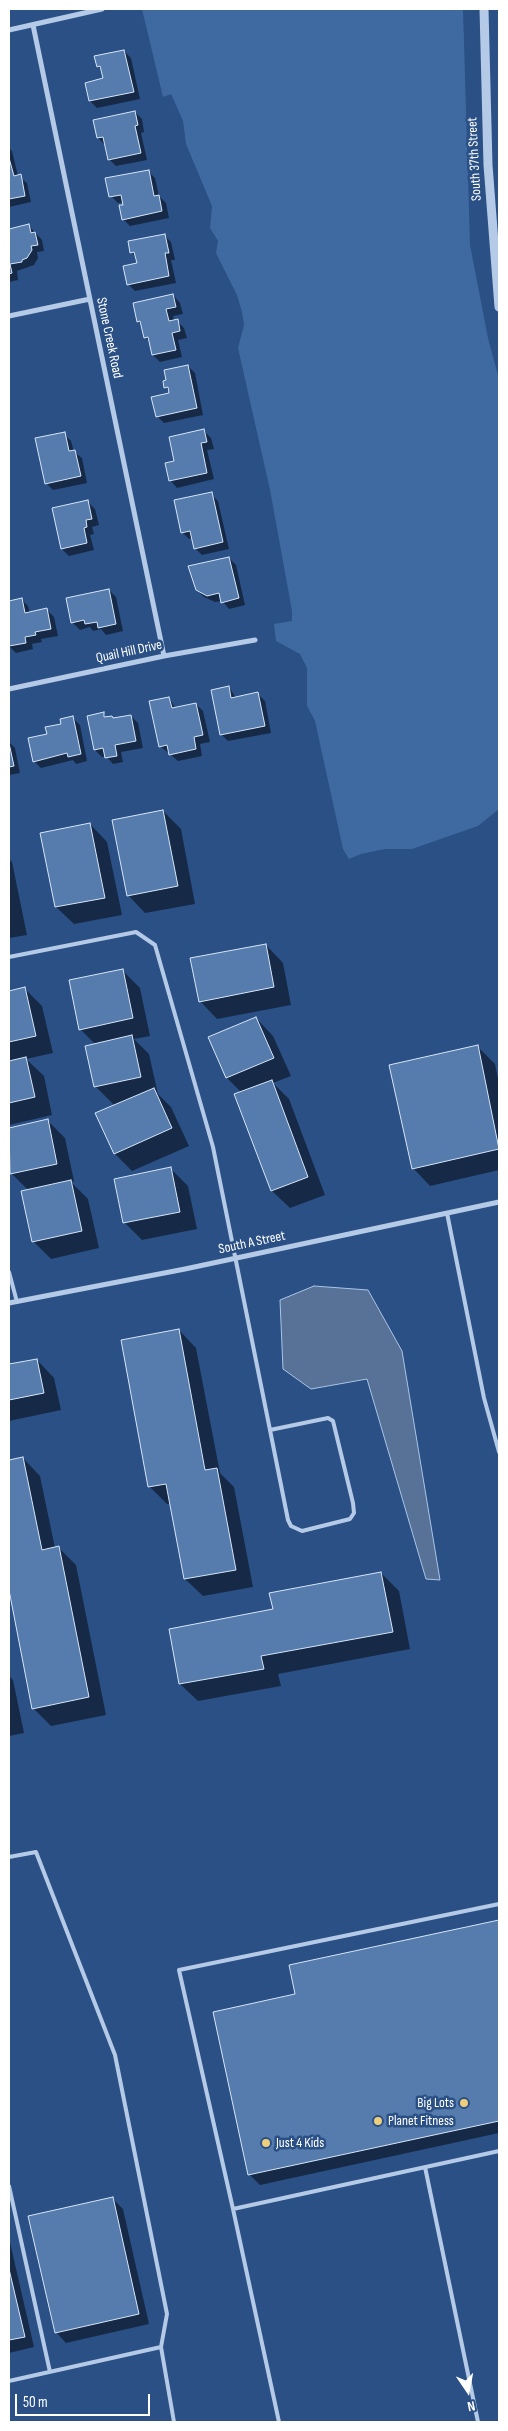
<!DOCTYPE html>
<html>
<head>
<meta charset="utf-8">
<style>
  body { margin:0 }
  #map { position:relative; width:508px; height:2431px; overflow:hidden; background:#2a5085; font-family:"Sofia Sans Condensed",sans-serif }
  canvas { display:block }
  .frame { position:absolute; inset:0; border:10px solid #fff; pointer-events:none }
  .north { position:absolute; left:443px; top:2366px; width:50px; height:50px; -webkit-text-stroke:4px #2a5085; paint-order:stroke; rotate:168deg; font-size:14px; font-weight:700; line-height:20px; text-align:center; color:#fff }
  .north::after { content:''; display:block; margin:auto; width:18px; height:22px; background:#fff; clip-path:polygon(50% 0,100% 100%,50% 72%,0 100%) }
  .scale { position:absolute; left:15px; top:2394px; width:135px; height:22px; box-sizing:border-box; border:2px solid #fff; border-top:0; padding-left:6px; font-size:15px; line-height:18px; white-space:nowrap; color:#fff; -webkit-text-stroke:4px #2a5085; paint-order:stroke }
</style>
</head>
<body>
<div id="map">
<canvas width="508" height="2431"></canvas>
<div class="frame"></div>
<div class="north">N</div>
<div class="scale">50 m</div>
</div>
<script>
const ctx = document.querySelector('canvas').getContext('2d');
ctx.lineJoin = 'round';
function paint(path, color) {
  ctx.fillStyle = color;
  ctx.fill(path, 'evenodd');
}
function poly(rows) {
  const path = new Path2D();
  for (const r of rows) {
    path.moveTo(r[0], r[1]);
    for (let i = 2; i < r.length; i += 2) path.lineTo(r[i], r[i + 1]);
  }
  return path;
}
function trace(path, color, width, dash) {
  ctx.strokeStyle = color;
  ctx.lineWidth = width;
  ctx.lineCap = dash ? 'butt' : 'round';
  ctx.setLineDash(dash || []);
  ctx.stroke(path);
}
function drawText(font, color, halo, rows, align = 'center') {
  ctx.font = font + ' "Sofia Sans Condensed",sans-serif';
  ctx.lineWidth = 5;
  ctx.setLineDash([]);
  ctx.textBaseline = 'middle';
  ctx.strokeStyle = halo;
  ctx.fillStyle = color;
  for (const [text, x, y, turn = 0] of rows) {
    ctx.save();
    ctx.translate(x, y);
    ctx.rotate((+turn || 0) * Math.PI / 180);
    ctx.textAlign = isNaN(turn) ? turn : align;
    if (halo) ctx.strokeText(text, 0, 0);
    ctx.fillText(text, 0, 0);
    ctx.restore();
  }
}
paint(poly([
  [142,9,463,9,470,245,488,338,499,379,499,809,478,826,412,849,385,849,361,854,349,859,343,849,315,721,307,706,307,668,300,654,276,641,274,624,292,621,292,611,270,490,238,348,244,325,242,312,237,295,216,253,218,241,210,228,212,206,186,144,183,121,171,94,163,97]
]), '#3f6aa1');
const water = poly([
  [314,1286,368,1290,402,1351,440,1580,426,1579,367,1379,311,1389,283,1369,280,1300,314,1286]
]);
paint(water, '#587297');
trace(water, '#a9c5e7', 1);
paint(poly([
  [124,51,131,58,140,99,97,108,90,101,86,84,104,79,103,71,98,67],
  [135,112,142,119,144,132,141,133,147,160,116,166,109,159,105,145,98,138],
  [9,148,12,151,18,176,27,183,31,202,9,207],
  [148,171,155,178,159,196,166,203,169,218,130,226,123,219,124,202,118,203,111,196],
  [29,226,42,240,44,251,37,252,38,258,34,265,17,271,18,280,9,282,9,230],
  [164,235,171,242,175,260,171,260,176,283,135,291,128,284,138,264,137,258,131,252],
  [173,295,180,303,183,314,173,316,174,321,177,321,184,328,187,338,178,340,182,357,160,362,153,355,150,342,145,337,143,326,138,321],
  [188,366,195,373,203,415,164,423,157,416,171,394,166,387],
  [204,431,211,438,214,449,207,450,214,479,177,488,170,480,176,462],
  [64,434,71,441,74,452,82,458,87,483,53,490,46,483],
  [211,494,218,501,229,549,202,555,195,548,193,538,189,539,182,532],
  [88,502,95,509,99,525,92,527,94,534,90,535,94,550,69,556,62,549,53,509],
  [229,558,236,565,245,605,229,609,222,601,215,602,204,597,197,590],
  [109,590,116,597,123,631,106,635,101,629,93,631,90,627,80,630,73,623],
  [21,599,28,606,30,613,47,610,54,617,58,636,41,639,42,642,32,644,33,649,16,653,9,646,9,602],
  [229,687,236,698,258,694,265,701,271,733,228,741,221,734],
  [169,698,176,709,196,704,203,711,210,742,200,744,202,756,178,761,160,746],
  [103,714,107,718,114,719,131,716,138,723,143,748,121,752,123,762,113,764,106,756,102,757,95,750],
  [73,718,80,725,87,761,76,764,73,760,41,768,34,761,48,735],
  [9,742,15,748,20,773,9,775],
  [163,811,181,829,195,904,145,913,128,895],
  [90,824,107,842,122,915,74,924,56,907],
  [9,859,12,862,27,935,9,938],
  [266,945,283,963,291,1005,217,1019,200,1001],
  [122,970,140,988,150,1036,134,1039,149,1054,158,1094,171,1107,189,1146,132,1171,115,1154,97,1114,115,1106,96,1087,87,1047,96,1045,80,1029],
  [24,988,42,1006,53,1053,26,1059,44,1076,52,1115,9,1125,9,992],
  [256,1018,273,1036,291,1076,273,1083,289,1099,325,1195,290,1208,272,1191,236,1095,242,1093,227,1078],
  [477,1046,495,1064,499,1084,499,1170,430,1186,413,1168],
  [48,1121,65,1138,74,1181,71,1182,88,1199,99,1248,51,1259,33,1241,28,1190,11,1173,9,1162,9,1129],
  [170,1168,188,1186,197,1229,142,1240,125,1223,116,1180],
  [179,1330,196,1348,220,1473,234,1487,253,1587,203,1596,185,1579,171,1504,167,1504,150,1487,122,1341],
  [37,1360,54,1378,61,1410,9,1421,9,1366],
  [23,1458,40,1476,55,1548,58,1547,76,1565,106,1715,51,1726,33,1708,9,1587,9,1461],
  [381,1573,399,1591,410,1649,278,1674,281,1686,198,1701,180,1684,274,1610],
  [9,1676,13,1680,24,1733,9,1736],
  [499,1921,499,2133,260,2185,249,2174,297,1995,291,1966],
  [113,2199,123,2209,149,2324,66,2343,56,2332],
  [9,2238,34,2347,9,2353]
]), '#0007');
const building = poly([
  [124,50,134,92,89,101,85,83,103,78,100,66,97,67,94,56,124,50],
  [135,111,138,125,135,126,141,153,108,160,103,137,97,138,93,120,135,111],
  [9,158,14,176,21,174,25,196,9,199,9,158],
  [149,170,154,196,159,195,162,211,122,220,119,205,123,205,121,195,109,197,105,178,149,170],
  [29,224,31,233,35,232,38,245,31,246,32,250,27,258,22,260,22,262,10,264,12,273,9,274,9,229,29,224],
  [165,234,169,253,165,253,169,276,127,285,123,266,137,263,134,252,130,253,128,241,165,234],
  [173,294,176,307,166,309,169,321,178,319,180,331,172,333,176,350,152,355,148,337,144,338,140,321,137,322,133,303,173,294],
  [188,365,197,408,156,417,151,397,169,393,168,387,164,388,163,381,166,380,164,370,188,365],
  [204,429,207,442,201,443,207,473,169,481,165,463,174,461,169,437,204,429],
  [65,432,69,451,75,450,81,476,45,484,35,438,65,432],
  [212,492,223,542,194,549,190,531,181,533,174,500,212,492],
  [88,500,92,519,86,520,87,527,84,528,87,543,61,549,52,508,88,500],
  [229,557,239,598,221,603,219,593,207,596,196,590,188,566,229,557],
  [109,589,116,624,98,628,97,622,85,624,84,620,71,623,66,598,109,589],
  [22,598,25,613,47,608,51,629,35,632,36,635,25,637,26,643,9,646,9,601,22,598],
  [229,686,231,698,258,692,265,726,220,735,211,690,229,686],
  [169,697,172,708,196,703,203,735,194,737,196,749,169,755,167,745,159,747,149,701,169,697],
  [104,712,104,717,112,716,113,718,131,715,136,741,115,745,117,756,105,758,103,748,94,750,87,716,104,712],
  [73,716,81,754,68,757,67,753,33,762,28,738,47,734,45,727,61,724,60,719,73,716],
  [9,743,14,766,9,767,9,743],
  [163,810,178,886,127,896,112,820,163,810],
  [90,823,105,898,55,907,40,833,90,823],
  [266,944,274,987,199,1002,190,958,266,944],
  [123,969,133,1018,79,1030,69,980,123,969],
  [25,987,36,1036,9,1042,9,991,25,987],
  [256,1017,274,1058,226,1078,208,1037,256,1017],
  [132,1035,141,1077,94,1087,85,1046,132,1035],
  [478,1045,499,1149,412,1169,389,1065,478,1045],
  [26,1057,35,1097,9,1103,9,1061,26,1057],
  [272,1080,308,1177,271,1191,234,1094,272,1080],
  [154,1088,172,1128,114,1154,95,1113,154,1088],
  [48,1119,57,1164,10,1174,9,1128,48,1119],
  [171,1167,180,1212,123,1223,114,1179,171,1167],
  [71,1180,82,1231,32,1242,21,1191,71,1180],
  [179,1329,205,1470,217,1468,236,1570,184,1579,166,1484,148,1487,121,1340,179,1329],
  [37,1359,44,1393,9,1400,9,1364,37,1359],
  [23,1457,42,1550,59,1546,89,1697,32,1709,9,1590,9,1460,23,1457],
  [381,1572,393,1632,261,1656,264,1669,179,1684,169,1629,273,1609,269,1593,381,1572],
  [499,1920,499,2121,248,2175,213,2012,295,1994,289,1965,499,1920],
  [113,2197,139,2314,55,2333,28,2216,113,2197],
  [9,2269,25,2337,9,2340,9,2269]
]);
paint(building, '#567cae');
trace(building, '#d7e5f6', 1);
trace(poly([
  [9,957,136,932,155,945,213,1147,270,1430,288,1520,291,1526,302,1531,350,1519,354,1513,353,1503,333,1421,328,1418,270,1430],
  [447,1213,484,1398,499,1452],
  [9,1272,17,1302],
  [9,1857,36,1852,115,2055,167,2314,161,2347,174,2422],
  [425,2167,478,2422],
  [9,2186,50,2372],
  [233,2209,499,2151],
  [9,2381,161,2347],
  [279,2422,233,2209,179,1970,499,1904]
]), '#b4cae7', 4);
trace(poly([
  [33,25,164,656],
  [9,30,102,9],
  [9,316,90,299],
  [9,689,164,656,255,640],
  [9,1303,185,1269,499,1202]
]), '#b4cae7', 5);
trace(poly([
  [484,9,488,165,499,307]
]), '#b4cae7', 9);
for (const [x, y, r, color] of [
  [464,2103,5,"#edce7c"],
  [378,2121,5,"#edce7c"],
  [266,2143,5,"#edce7c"]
]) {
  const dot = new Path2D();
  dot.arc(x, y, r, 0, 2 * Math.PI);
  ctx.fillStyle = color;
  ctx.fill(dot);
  trace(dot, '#2a5085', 2);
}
drawText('14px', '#fff', '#2a5085', [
  ["South 37th Street",475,159,-93],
  ["Stone Creek Road",109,338,78],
  ["Quail Hill Drive",129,652,-12],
  ["South A Street",252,1243,-12]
]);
drawText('14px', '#fff', '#2a5085', [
  ["Big Lots",454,2103,"right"],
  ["Planet Fitness",388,2121],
  ["Just 4 Kids",276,2143]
], 'left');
</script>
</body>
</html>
